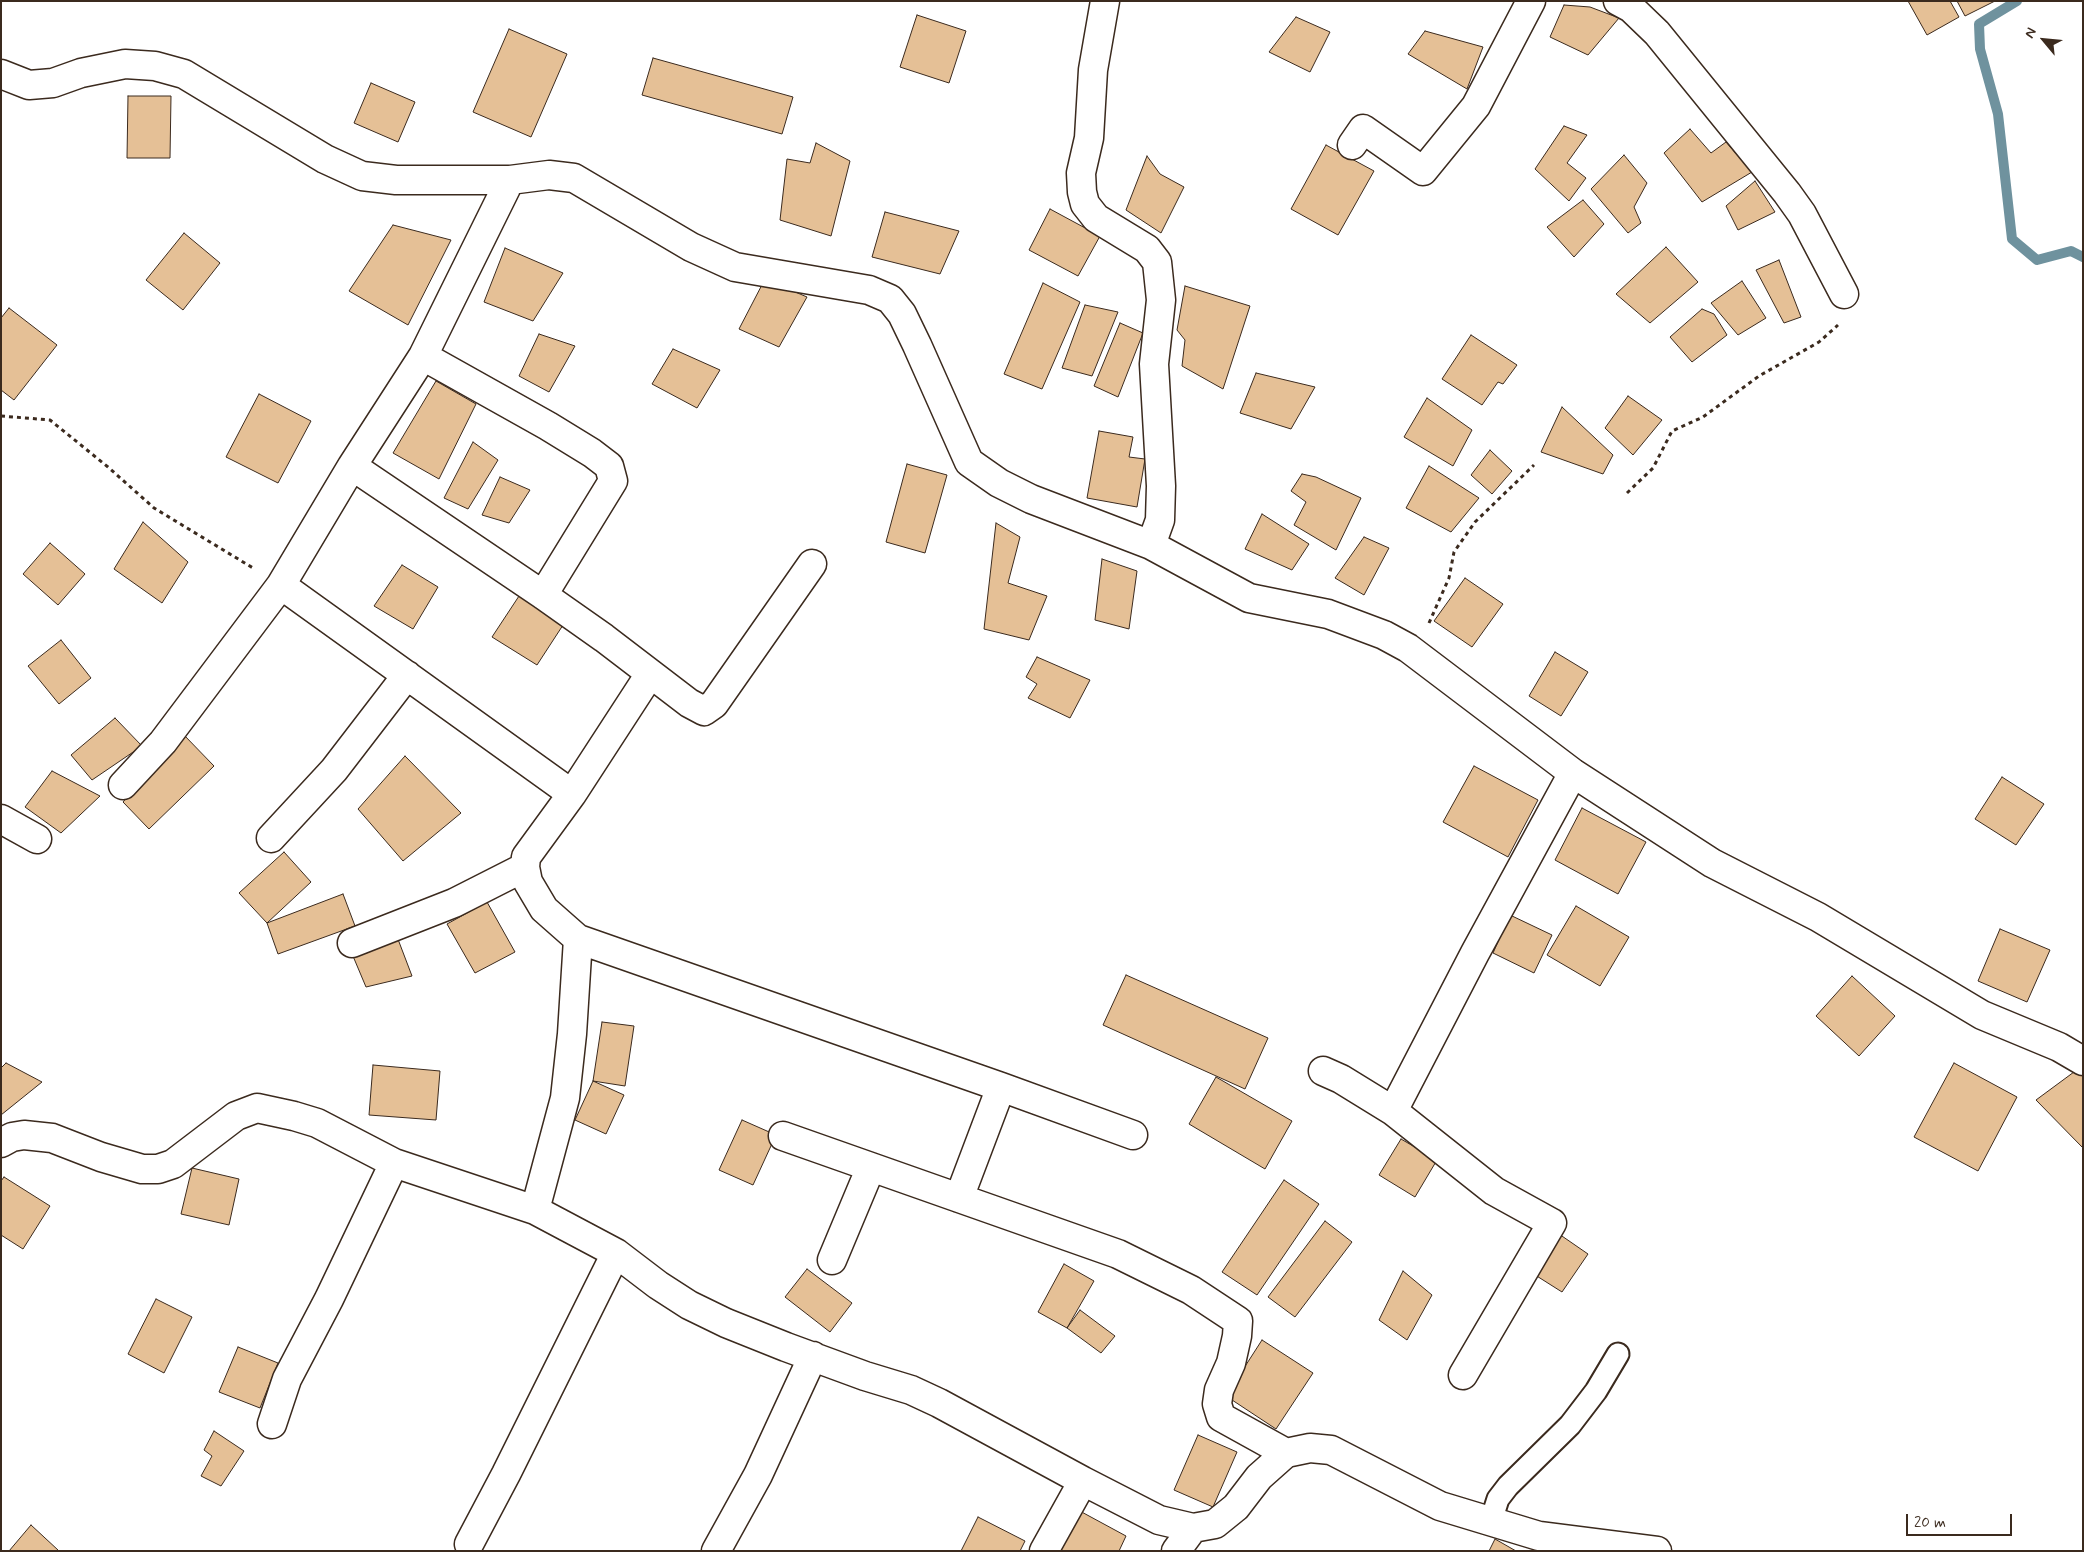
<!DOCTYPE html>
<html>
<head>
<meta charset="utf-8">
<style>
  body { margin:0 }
  #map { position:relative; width:2084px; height:1552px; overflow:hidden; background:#fff; font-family:Mynerve,sans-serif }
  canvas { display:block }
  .frame { position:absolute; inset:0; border:2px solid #3b2a1e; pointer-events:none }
  .north { position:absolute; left:2019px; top:15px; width:50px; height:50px; -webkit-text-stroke:4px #fff; paint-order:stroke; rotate:298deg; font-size:14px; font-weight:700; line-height:20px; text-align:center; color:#3b2a1e }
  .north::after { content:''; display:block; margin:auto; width:18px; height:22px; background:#3b2a1e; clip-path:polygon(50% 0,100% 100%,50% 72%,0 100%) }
  .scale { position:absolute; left:1906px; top:1514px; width:106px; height:22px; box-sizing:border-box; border:2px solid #3b2a1e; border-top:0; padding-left:6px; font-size:15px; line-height:18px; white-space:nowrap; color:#3b2a1e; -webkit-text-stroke:4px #fff; paint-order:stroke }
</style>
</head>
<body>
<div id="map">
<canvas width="2084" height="1552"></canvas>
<div class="frame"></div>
<div class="north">N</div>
<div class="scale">20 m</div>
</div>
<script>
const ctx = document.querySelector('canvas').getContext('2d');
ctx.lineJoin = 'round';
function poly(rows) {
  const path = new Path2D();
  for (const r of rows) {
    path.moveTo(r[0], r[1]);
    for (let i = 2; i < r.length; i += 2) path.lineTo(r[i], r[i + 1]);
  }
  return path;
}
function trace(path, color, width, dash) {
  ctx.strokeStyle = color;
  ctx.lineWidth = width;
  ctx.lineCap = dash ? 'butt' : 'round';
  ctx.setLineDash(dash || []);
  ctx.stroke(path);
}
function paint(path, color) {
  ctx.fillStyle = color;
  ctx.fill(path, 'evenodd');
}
trace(poly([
  [2017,1,1979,24,1980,49,1998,114,2012,239,2037,260,2071,251,2083,257]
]), '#6f929e', 10);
const building = poly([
  [1908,1,1950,1,1959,17,1927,35,1908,1],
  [1957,1,1995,1,1965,16,1957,1],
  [1564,5,1590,7,1619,18,1588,55,1550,37,1564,5],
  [917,15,966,31,949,83,900,67,917,15],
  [1296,17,1330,32,1310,72,1269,52,1296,17],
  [509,29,567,54,531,137,473,112,509,29],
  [1425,31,1483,47,1467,89,1408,54,1425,31],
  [653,58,793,97,782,134,642,95,653,58],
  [371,83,415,102,398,142,354,123,371,83],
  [128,96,171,96,170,158,127,158,128,96],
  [1564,126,1587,135,1567,163,1586,178,1569,201,1535,169,1564,126],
  [1690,129,1711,153,1726,142,1752,172,1702,202,1664,153,1690,129],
  [816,143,850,161,831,236,780,220,787,159,810,163,816,143],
  [1326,145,1374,171,1338,235,1291,209,1326,145],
  [1624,155,1647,183,1634,207,1641,223,1628,233,1591,189,1624,155],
  [1147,156,1160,174,1184,187,1161,233,1126,210,1147,156],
  [1755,181,1775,212,1738,230,1726,206,1755,181],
  [1583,200,1604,224,1574,257,1547,227,1583,200],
  [1050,209,1100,236,1078,276,1029,250,1050,209],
  [885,212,959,231,940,274,872,257,885,212],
  [393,225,451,240,408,325,349,291,393,225],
  [184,233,220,263,183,310,146,280,184,233],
  [1666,247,1698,282,1650,323,1616,294,1666,247],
  [505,248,563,273,533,321,484,302,505,248],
  [1779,260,1801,317,1784,323,1756,270,1779,260],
  [765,279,807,297,779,347,739,329,765,279],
  [1742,281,1766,318,1738,335,1711,303,1742,281],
  [1043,283,1080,302,1042,389,1004,374,1043,283],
  [1185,286,1250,306,1223,389,1182,366,1185,340,1177,330,1185,286],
  [1085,305,1118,312,1092,376,1062,368,1085,305],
  [9,308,57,345,14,400,1,390,1,318,9,308],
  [1702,309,1714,314,1727,335,1692,362,1670,337,1702,309],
  [1120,323,1143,333,1118,397,1094,386,1120,323],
  [539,334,575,346,549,392,519,376,539,334],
  [1471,335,1517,365,1503,384,1498,382,1482,405,1442,379,1471,335],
  [673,349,720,370,697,408,652,384,673,349],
  [1256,373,1315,387,1291,429,1240,413,1256,373],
  [436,381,476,404,439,479,393,453,436,381],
  [259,394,311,421,278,483,226,457,259,394],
  [1628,396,1662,420,1633,455,1605,428,1628,396],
  [1427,398,1472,430,1453,466,1404,437,1427,398],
  [1562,407,1613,455,1603,474,1541,452,1562,407],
  [1099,431,1133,437,1129,457,1145,459,1137,507,1087,498,1099,431],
  [473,442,498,460,468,509,444,498,473,442],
  [1490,450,1512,471,1492,494,1471,475,1490,450],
  [907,464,947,475,925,553,886,542,907,464],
  [1429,466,1479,498,1451,532,1406,508,1429,466],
  [1302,474,1316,477,1361,498,1336,550,1294,525,1306,502,1291,491,1302,474],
  [500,477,530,490,509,523,482,515,500,477],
  [1262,514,1309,544,1292,570,1245,549,1262,514],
  [143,522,188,562,162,603,114,569,143,522],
  [996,523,1020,537,1008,583,1047,596,1029,640,984,629,996,523],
  [1364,537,1389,548,1364,595,1335,578,1364,537],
  [50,543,85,574,58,605,23,574,50,543],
  [1102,559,1137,571,1129,629,1095,620,1102,559],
  [402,565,438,587,413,629,374,606,402,565],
  [1465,578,1503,604,1472,647,1434,621,1465,578],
  [521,593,565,622,537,665,492,637,521,593],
  [61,640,91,678,59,704,28,666,61,640],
  [1555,652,1588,672,1561,716,1529,696,1555,652],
  [1037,657,1090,680,1070,718,1028,698,1037,684,1026,677,1037,657],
  [115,718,142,746,92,780,71,755,115,718],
  [183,734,214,766,149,829,123,802,183,734],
  [405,756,461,813,403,861,358,809,405,756],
  [1474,766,1538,800,1508,857,1443,822,1474,766],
  [52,771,100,796,61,833,25,807,52,771],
  [2002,777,2044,804,2016,845,1975,819,2002,777],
  [1582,808,1646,842,1618,894,1555,860,1582,808],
  [284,852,311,882,267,923,239,893,284,852],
  [343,894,355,926,278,954,267,923,343,894],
  [487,902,515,952,475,973,447,924,487,902],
  [1576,906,1629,937,1600,986,1547,955,1576,906],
  [1510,915,1552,935,1534,973,1493,953,1510,915],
  [2000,929,2050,950,2027,1002,1978,981,2000,929],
  [396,934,412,976,366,987,350,949,396,934],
  [1126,975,1268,1038,1245,1089,1103,1025,1126,975],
  [1852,976,1895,1016,1859,1056,1816,1016,1852,976],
  [602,1022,634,1026,625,1086,593,1081,602,1022],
  [6,1063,42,1082,1,1115,1,1068,6,1063],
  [1954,1063,2017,1097,1978,1171,1914,1137,1954,1063],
  [373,1065,440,1071,436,1120,369,1115,373,1065],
  [2078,1069,2083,1071,2083,1148,2036,1100,2078,1069],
  [1216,1077,1292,1121,1265,1169,1189,1124,1216,1077],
  [593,1081,624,1095,606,1134,575,1120,593,1081],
  [742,1120,776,1135,753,1185,719,1170,742,1120],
  [1401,1139,1437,1160,1415,1197,1379,1175,1401,1139],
  [192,1168,239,1179,229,1225,181,1214,192,1168],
  [4,1177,50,1206,23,1249,1,1235,1,1181,4,1177],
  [1284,1180,1319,1204,1257,1295,1222,1272,1284,1180],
  [1325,1221,1352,1242,1295,1317,1268,1297,1325,1221],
  [1559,1234,1588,1254,1562,1292,1532,1273,1559,1234],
  [1064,1264,1094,1281,1067,1328,1038,1312,1064,1264],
  [807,1269,852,1303,830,1332,785,1297,807,1269],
  [1403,1271,1432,1295,1407,1340,1379,1320,1403,1271],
  [156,1299,192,1317,164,1373,128,1354,156,1299],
  [1080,1310,1115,1336,1101,1353,1067,1328,1080,1310],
  [1262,1340,1313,1373,1276,1429,1226,1396,1262,1340],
  [238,1347,278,1363,260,1408,219,1392,238,1347],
  [214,1431,244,1451,221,1486,201,1476,212,1456,204,1450,214,1431],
  [1198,1435,1237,1452,1213,1507,1174,1490,1198,1435],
  [1078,1510,1126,1536,1119,1551,1057,1551,1078,1510],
  [978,1517,1025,1541,1020,1551,961,1551,978,1517],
  [31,1525,58,1550,58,1551,9,1551,31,1525],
  [1495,1539,1516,1551,1489,1551,1495,1539]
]);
paint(building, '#e5c096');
trace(building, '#3b2a1e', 1);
const service = poly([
  [1491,1521,1498,1499,1508,1486,1570,1425,1596,1391,1618,1354]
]);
const minor = poly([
  [1105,1,1093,70,1089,138,1081,173,1082,192,1085,204,1096,218,1147,249,1157,262,1161,300,1154,364,1161,486,1160,520,1151,545],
  [1618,1,1631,8,1657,33,1787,193,1802,214,1844,294],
  [1,74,29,85,53,83,81,73,125,64,155,66,184,74,325,159,362,176,396,180,510,180,549,175,574,178,691,247,735,267,869,290,890,299,902,314,917,345,969,462,999,483,1031,499,1151,545,1249,598,1328,614,1384,635,1408,648,1573,773,1712,863,1818,917,1982,1015,2059,1047,2083,1061],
  [1352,145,1363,129,1423,171,1476,106,1531,1],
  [423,356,548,426,592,453,609,466,613,481,543,595],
  [352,466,543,595,604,638,689,703,704,711,714,704,812,564],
  [281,585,572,794,650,674],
  [123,785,163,742,281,585,352,466,423,356,510,180],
  [572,794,526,857,525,867,528,882,544,909,578,939,1001,1087,1133,1135],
  [1,819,37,839],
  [271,838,334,770,407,675],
  [352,943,454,903,525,867],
  [1323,1071,1341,1079,1393,1111],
  [783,1136,1118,1254,1191,1290,1238,1321,1237,1336,1231,1363,1219,1390,1217,1404,1221,1417,1286,1453],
  [1,1143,12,1137,24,1135,52,1138,101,1157,142,1169,158,1169,173,1164,236,1116,257,1108,294,1116,317,1123,394,1163,535,1210,616,1253,658,1285,689,1305,726,1323,786,1347,865,1376,911,1390,939,1403,1083,1481,1159,1520,1193,1528,1215,1524,1236,1507,1259,1477,1286,1453,1310,1448,1331,1450,1440,1506,1539,1536,1657,1551],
  [959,1198,1001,1087],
  [535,1210,565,1098,572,1034,578,939],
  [832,1260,871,1167],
  [1463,1375,1552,1223,1494,1191,1393,1111,1475,953,1573,773],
  [272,1424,287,1379,329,1299,394,1163],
  [469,1544,506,1474,616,1253],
  [716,1551,758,1475,813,1356],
  [1044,1551,1083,1481],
  [1176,1551,1193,1528]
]);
trace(service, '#3b2a1e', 25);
trace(minor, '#3b2a1e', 31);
trace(poly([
  [1,416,50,420,108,467,154,508,253,568],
  [1627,493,1653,468,1672,431,1703,417,1759,376,1819,342,1838,325],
  [1429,623,1449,578,1454,552,1475,522,1534,465]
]), '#3b2a1e', 3, [4, 4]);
trace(service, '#fff', 21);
trace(minor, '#fff', 28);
</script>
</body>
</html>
